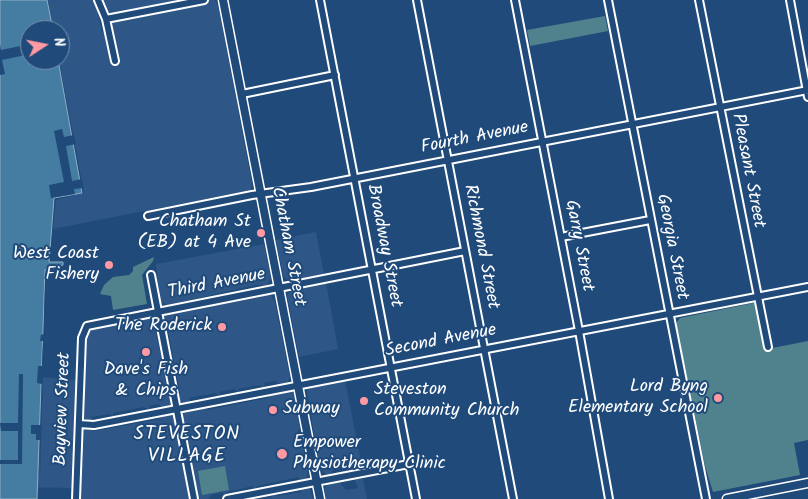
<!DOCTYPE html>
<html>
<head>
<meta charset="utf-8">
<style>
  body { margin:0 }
  #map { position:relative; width:808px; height:499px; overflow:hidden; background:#1f4a7a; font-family:Kalam,sans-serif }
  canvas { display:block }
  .north { position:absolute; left:20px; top:20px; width:50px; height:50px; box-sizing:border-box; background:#1f4a7a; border:1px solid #7992af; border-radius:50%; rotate:79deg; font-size:14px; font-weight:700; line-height:20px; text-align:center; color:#fff }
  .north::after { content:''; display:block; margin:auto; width:18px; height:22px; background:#ff9aa2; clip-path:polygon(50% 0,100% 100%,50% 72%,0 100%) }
</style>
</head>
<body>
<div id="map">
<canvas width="808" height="499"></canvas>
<div class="north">N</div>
</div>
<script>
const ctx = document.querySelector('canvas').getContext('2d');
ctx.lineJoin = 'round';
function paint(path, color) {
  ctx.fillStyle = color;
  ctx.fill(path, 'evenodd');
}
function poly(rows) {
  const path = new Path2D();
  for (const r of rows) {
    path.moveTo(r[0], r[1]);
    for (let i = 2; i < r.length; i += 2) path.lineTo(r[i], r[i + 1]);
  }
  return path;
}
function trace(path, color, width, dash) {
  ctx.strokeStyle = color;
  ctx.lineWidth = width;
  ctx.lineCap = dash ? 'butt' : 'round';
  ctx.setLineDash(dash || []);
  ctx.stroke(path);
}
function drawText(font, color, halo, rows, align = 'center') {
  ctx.font = font + ' Kalam,sans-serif';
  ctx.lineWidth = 4;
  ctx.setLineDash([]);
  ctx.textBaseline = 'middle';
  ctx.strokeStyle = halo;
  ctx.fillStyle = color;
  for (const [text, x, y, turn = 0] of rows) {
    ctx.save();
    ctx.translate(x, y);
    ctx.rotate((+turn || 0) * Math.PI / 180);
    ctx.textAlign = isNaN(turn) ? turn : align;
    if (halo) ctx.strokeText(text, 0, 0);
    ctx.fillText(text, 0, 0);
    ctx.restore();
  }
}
paint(poly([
  [48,0,95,0,102,32,112,30,101,0,215,0,219,9,252,183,251,190,53,229,56,200,84,193,59,60,60,30,53,30],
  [316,232,324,274,292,281,286,279,283,275,276,240],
  [264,244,271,278,267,285,256,285,167,305,160,301,156,264],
  [326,282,338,349,299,357,287,295,295,288],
  [269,293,275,302,290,377,287,383,282,385,275,381,264,383,265,388,259,385,238,389,240,393,234,389,219,392,221,397,215,393,189,398,190,402,187,403,181,401,178,397,180,392,167,325,164,322,165,315,170,312,178,313,205,308,209,305,258,298],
  [147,318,153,320,157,325,155,329,160,352,162,354,163,369,168,395,171,399,170,404,164,408,158,404,149,406,150,410,144,407,113,413,114,417,109,414,91,417,93,421,87,421,84,418,83,411,87,332,93,329],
  [42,377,76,380,72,488,15,487,15,475,39,475],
  [345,380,362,467,353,471,354,465,352,464,334,468,330,475,327,475,320,469,307,391,312,386],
  [288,389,293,392,300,429,296,434,297,439,302,442,308,472,306,480,297,482,299,477,257,486,253,492,253,486,227,492,223,497,223,492,211,495,208,499,200,499,197,493,192,469,195,455,191,452,182,416,185,410,207,405,207,410,268,398,269,393],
  [164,413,170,413,174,417,189,499,80,499,84,430,92,428,94,431,160,419],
  [354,478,363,479,367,499,326,499,324,490,328,483,338,481,346,490,358,488],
  [304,486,310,489,313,499,264,499,273,497,271,494,272,493,277,496,302,492,299,488]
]), '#2e5787');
paint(poly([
  [605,16,608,31,530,46,527,30],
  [154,257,153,261,142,275,147,304,113,310,111,296,100,294,104,285,113,277,129,275,133,271,133,267],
  [758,302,767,349,808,341,808,440,794,443,800,475,713,492,705,466,676,323,680,318],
  [225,466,229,490,202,495,198,471]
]), '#50828d');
const water = poly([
  [0,0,47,0,53,30,30,30,30,60,58,60,82,193,54,198,49,262,63,262,63,265,45,270,37,499,0,499,0,0]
]);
paint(water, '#457ca2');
trace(water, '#8fb0c7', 1);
paint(poly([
  [0,44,1,50,30,44,30,54,2,60,5,74,0,75],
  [62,129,64,137,74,135,76,144,66,146,72,181,82,179,84,188,74,189,75,194,51,198,49,185,64,182,54,131],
  [45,281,46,281,40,476,40,440,36,440,36,434,31,434,31,425,41,425,42,384,37,383,38,366,42,366,43,341,40,341,41,335,44,334],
  [19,374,23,374,22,464,0,464,0,460,18,460,18,431,1,431,0,423,18,423]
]), '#1f4a7a');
const minor = poly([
  [98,0,106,19,115,61],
  [320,0,416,499],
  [417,0,513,499],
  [515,0,579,331,609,499],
  [608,0,706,499],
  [699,0,768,347],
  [790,0,808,97],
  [106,19,204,0],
  [242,94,335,75],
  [148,216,252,195,311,187,808,90],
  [561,237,650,220],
  [151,275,194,499],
  [79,424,94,425,808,287],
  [76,499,82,338,87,326,465,251],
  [227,499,409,464]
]);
const tertiary = poly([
  [223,0,320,499],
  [727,499,808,483]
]);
trace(minor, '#fff', 10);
trace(tertiary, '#fff', 11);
trace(minor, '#1f4a7a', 6);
trace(tertiary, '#1f4a7a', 8);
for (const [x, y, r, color] of [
  [261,233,5,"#ff9aa2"],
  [109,265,5,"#ff9aa2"],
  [222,327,5,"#ff9aa2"],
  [146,352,5,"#ff9aa2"],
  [718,398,5,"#ff9aa2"],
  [364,401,5,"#ff9aa2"],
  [273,410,5,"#ff9aa2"],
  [282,454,6,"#ff9aa2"]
]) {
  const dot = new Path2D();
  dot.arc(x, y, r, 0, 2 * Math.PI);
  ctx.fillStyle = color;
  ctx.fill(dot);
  trace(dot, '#1f4a7a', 2);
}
drawText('18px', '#fff', '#1f4a7a', [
  ["Fourth Avenue",475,139,-11],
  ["Pleasant Street",747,171,79],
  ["Broadway Street",383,246,79],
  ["Garry Street",578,246,79],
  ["Chatham Street",287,247,79],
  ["Richmond Street",480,247,79],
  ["Georgia Street",671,247,79],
  ["Third Avenue",217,285,-11],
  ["Second Avenue",441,342,-11],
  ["Bayview Street",64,409,-88]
]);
drawText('18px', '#fff', '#1f4a7a', [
  ["Chatham St",251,223],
  ["(EB) at 4 Ave",251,244],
  ["West Coast",99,255],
  ["Fishery",99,276],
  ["The Roderick",212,327],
  ["Dave's Fish",146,371,"center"],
  ["& Chips",146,392,"center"],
  ["Lord Byng",708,388],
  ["Elementary School",708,409],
  ["Steveston",374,391,"left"],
  ["Community Church",374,412,"left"],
  ["Subway",283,410,"left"],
  ["Empower",293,444,"left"],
  ["Physiotherapy Clinic",293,465,"left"]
], 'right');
ctx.letterSpacing = '1px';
drawText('19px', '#fff', '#1f4a7a', [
  ["STEVESTON",187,436],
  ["VILLAGE",187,458]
]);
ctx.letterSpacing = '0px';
</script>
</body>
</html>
